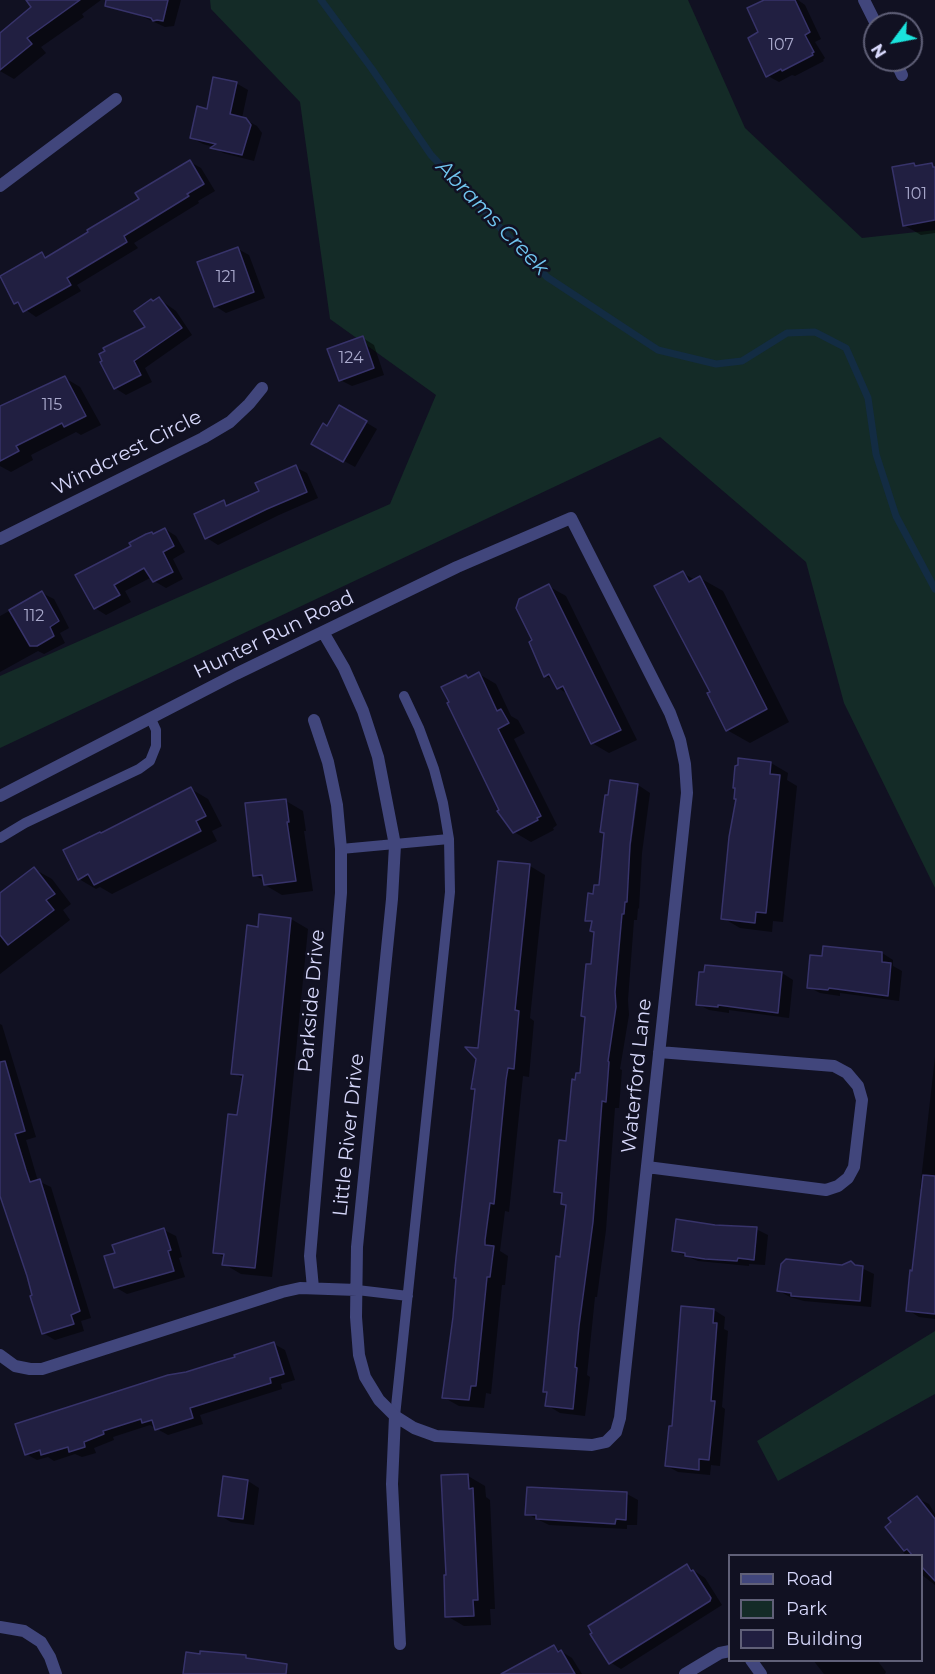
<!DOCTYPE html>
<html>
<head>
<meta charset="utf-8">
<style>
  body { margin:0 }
  #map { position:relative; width:935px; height:1674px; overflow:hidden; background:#112; font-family:Montserrat,sans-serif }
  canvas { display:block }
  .legend { position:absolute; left:728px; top:1554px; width:195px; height:108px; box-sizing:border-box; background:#112; border:2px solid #606078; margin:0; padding:8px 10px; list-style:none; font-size:18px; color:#d6d7fa }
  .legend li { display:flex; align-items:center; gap:12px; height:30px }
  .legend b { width:30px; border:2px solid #606078 }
  .north { position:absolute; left:863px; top:12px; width:60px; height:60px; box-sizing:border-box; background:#112; border:2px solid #606078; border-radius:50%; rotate:238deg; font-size:16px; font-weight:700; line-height:24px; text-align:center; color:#d6d7fa }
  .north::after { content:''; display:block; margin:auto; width:21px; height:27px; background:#1ae3dc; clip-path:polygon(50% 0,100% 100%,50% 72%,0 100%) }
</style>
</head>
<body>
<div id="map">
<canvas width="935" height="1674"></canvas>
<ul class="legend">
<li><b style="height:8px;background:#41467c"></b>Road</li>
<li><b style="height:16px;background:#142b27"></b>Park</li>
<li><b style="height:16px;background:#211f41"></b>Building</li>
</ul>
<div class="north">N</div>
</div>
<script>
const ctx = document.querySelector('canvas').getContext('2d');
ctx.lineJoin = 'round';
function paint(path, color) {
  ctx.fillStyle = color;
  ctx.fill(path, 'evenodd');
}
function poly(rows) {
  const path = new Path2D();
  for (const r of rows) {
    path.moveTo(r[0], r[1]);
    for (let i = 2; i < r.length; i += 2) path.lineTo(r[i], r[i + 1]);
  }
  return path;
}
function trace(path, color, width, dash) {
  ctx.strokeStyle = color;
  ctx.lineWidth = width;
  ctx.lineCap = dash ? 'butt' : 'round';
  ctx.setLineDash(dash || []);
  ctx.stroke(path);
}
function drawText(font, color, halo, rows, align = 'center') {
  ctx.font = font + ' Montserrat,sans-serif';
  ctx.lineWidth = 5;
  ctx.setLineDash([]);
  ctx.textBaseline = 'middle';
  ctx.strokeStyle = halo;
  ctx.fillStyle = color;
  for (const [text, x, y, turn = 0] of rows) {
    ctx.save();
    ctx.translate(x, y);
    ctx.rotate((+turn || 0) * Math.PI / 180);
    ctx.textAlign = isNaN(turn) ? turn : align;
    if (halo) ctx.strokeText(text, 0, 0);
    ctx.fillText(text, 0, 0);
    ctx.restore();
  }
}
paint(poly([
  [210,0,688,0,745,128,862,238,935,230,935,888,844,703,806,562,660,437,0,748,0,676,390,504,436,395,330,319,300,102,211,9],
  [935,1331,935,1394,778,1481,757,1441]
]), '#142b27');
paint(poly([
  [28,0,101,0,82,14,84,17,41,47,46,53,14,79,0,71,0,34,33,7],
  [130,0,181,0,174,26,165,27,130,11],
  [767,0,798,0,805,5,821,39,815,42,825,58,823,60,824,61,795,76,792,75,779,82,768,76],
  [236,83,248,90,242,118,257,126,262,133,254,161,223,153,214,147,203,144,192,138,208,110],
  [190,162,201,168,215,191,198,201,199,203,134,243,138,248,77,285,81,291,36,317,15,302,42,254,48,258,141,200],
  [914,165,919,167,932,165,935,167,935,233,921,235,904,225],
  [238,249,249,255,265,298,226,313,215,306],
  [159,299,176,311,192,335,145,368,152,382,126,395,115,388,147,327,154,302],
  [363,338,374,345,384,375,352,386,340,380],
  [65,378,80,387,101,425,81,435,76,432,31,455,33,460,11,472,0,466,0,411],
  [340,407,377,429,355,467,313,444,328,428],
  [295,467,307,473,318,498,279,515,218,545,207,538,196,515,224,502,230,506,261,492],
  [165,529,176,536,185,552,173,559,183,579,166,588,154,581,152,577,125,591,131,602,106,615,95,608,133,547],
  [683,573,695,580,700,578,723,591,789,722,750,743,727,730,712,693],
  [548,586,566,596,637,740,609,753,592,743,568,694,558,688,554,681,546,676,534,641],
  [42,593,54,599,69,628,60,633,65,643,44,654,38,651,0,672,0,616],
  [479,674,496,684,511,716,518,720,525,733,514,739,557,825,553,828,554,830,531,842,514,832,501,811,451,703,466,676,470,678],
  [771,763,788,773,787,780,797,786,783,922,773,921,772,932,740,928,723,918,737,799],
  [611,782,638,785,650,793,642,853,639,909,638,908,637,920,634,920,628,1000,629,1015,620,1069,622,1070,619,1108,615,1108,606,1230,597,1297,595,1297,587,1375,590,1377,585,1416,560,1413,547,1405,548,1393,544,1391,557,1258,562,1258,567,1206,563,1204,563,1196,556,1192,561,1142,567,1143,573,1081,577,1081,577,1075,582,1075,587,1018,583,1015,588,965,592,966,595,933,591,930,593,923,587,920,589,895,595,896,595,886,600,886,606,834,601,831,606,797,610,797],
  [636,789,639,789,630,853,627,852],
  [191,789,208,799,222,826,212,831,217,841,112,894,100,887,96,889,79,879,102,834],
  [286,801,303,811,306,831,304,831,313,891,282,895,265,885,265,881,254,875],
  [499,862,530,866,545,875,530,1018,534,1021,529,1077,523,1076,509,1212,505,1211,500,1251,508,1256,505,1285,502,1285,491,1394,486,1393,484,1408,459,1406,443,1397,454,1317],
  [34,869,52,879,71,904,63,910,70,920,0,974,0,895],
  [291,919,308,929,288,1133,272,1277,241,1274,224,1264,225,1258,215,1252,244,1079,233,1073],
  [882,953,893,960,893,966,902,971,899,1001,840,993,840,996,820,993,808,987],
  [706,967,782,973,793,980,789,1018,729,1010,729,1013,709,1010,697,1004],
  [0,1024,2,1025,36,1137,26,1140,37,1178,38,1181,51,1187,91,1318,81,1321,84,1331,55,1340,43,1333,34,1296,0,1187],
  [935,1057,935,1319,919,1317,908,1310,923,1190,920,1189],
  [715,1226,756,1229,768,1235,765,1265,749,1264,749,1266,698,1261,674,1251],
  [164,1230,176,1236,182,1257,179,1258,185,1277,127,1294,115,1287],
  [851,1263,874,1274,871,1307,804,1301,790,1297,779,1291],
  [714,1310,725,1317,724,1329,728,1331,722,1407,725,1409,720,1466,711,1465,710,1475,678,1472,667,1466,673,1428],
  [274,1344,285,1350,295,1380,281,1384,282,1389,200,1415,203,1424,168,1435,150,1425,113,1437,114,1440,94,1448,96,1453,82,1457,75,1454,54,1461,48,1457,37,1460,26,1454,187,1374],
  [468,1476,485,1486,486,1497,490,1500,495,1609,490,1609,491,1625,464,1626,447,1616],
  [248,1481,259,1488,254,1525,231,1522,219,1515],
  [528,1488,627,1494,638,1500,637,1525,627,1525,627,1529,549,1525,527,1514],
  [917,1498,929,1504,935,1514,935,1585,922,1575,922,1556,906,1556,896,1542],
  [687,1566,705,1578,722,1605,621,1669,610,1662],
  [554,1647,572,1658,582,1674,505,1674],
  [813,1660,877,1660,886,1672,885,1674,824,1674]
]), '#0007');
trace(poly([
  [321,0,372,69,431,155,547,277,658,350,716,364,742,361,787,333,815,332,846,348,868,398,876,454,896,516,935,589]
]), '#132c43', 7);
const building = poly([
  [26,0,80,0,27,38,32,44,0,70,0,33,31,7,26,0],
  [106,0,168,0,163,21,157,20,153,21,151,18,105,6,106,0],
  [764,0,795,0,810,32,805,35,814,52,812,53,813,55,782,71,781,69,766,77,748,38,758,32,747,8,764,0],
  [213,77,237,82,230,114,246,118,251,125,242,155,210,148,216,144,190,138,197,106,207,109,213,77],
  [190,160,204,184,187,194,189,196,124,236,127,242,67,278,71,285,23,312,18,302,14,304,0,276,42,252,45,258,88,232,87,230,139,199,135,193,190,160],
  [914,163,915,166,932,163,933,167,935,167,935,220,903,226,892,167,914,163],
  [238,247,254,292,214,307,197,262,238,247],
  [159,297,182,328,134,361,141,375,114,389,100,362,102,361,99,354,105,351,103,348,145,327,134,311,151,299,153,301,159,297],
  [363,336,374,368,339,381,327,349,363,336],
  [65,376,86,416,64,427,62,423,16,446,19,451,0,461,0,406,65,376],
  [339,405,367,421,343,462,311,444,323,423,327,426,339,405],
  [296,465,307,492,267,509,205,539,194,514,224,500,226,506,259,491,255,483,296,465],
  [165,528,174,546,163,552,173,572,153,582,144,568,114,585,120,595,94,609,75,575,131,546,129,543,146,534,152,532,153,534,165,528],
  [683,571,689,582,700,576,767,709,726,731,707,693,710,692,654,586,683,571],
  [549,584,621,730,591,744,563,686,557,689,549,674,544,677,529,642,532,640,516,608,519,599,549,584],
  [42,591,59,621,50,627,54,636,37,646,30,646,9,610,42,591],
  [479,672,497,711,501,709,509,723,498,729,541,816,537,818,538,820,513,833,497,811,499,810,447,703,449,702,441,687,466,675,468,678,479,672],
  [738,758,771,762,770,774,780,775,766,913,756,912,755,923,721,919,729,837,736,799,734,799,735,788,733,788,735,766,738,765,738,758],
  [610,780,638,784,630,845,627,902,625,902,624,914,622,914,615,992,616,1007,608,1061,609,1062,606,1102,602,1101,593,1222,579,1326,575,1367,577,1368,573,1409,545,1406,547,1392,543,1392,556,1256,560,1257,566,1205,561,1204,562,1193,554,1192,559,1140,566,1141,572,1079,575,1080,576,1073,580,1073,585,1017,581,1016,586,964,591,964,594,932,590,931,592,921,585,921,588,893,593,894,594,885,599,885,604,833,600,832,605,795,608,795,610,780],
  [191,787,206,816,196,821,201,831,94,885,88,874,78,880,63,850,100,832,101,833,191,787],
  [286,799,289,822,287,822,296,881,264,885,262,875,253,876,245,803,286,799],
  [498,861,530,864,515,1010,519,1011,514,1069,508,1068,506,1080,494,1204,490,1203,485,1240,485,1245,494,1246,490,1277,487,1277,476,1386,471,1386,469,1400,442,1398,453,1317,456,1278,454,1278,456,1258,475,1089,471,1089,476,1059,465,1047,478,1048,498,861],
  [34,867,55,894,46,900,54,910,8,945,0,935,0,893,34,867],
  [259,914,291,918,271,1123,255,1268,222,1265,224,1254,213,1253,228,1114,237,1115,243,1075,231,1074,247,925,258,927,259,914],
  [823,946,882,952,882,962,891,963,888,996,829,988,828,990,807,988,810,955,822,956,823,946],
  [705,965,782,972,778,1013,718,1005,718,1007,696,1005,699,972,704,972,705,965],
  [5,1061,25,1131,15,1134,26,1170,30,1182,40,1179,80,1311,71,1315,74,1324,42,1334,30,1296,32,1295,27,1276,0,1196,0,1062,5,1061],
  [923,1175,935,1176,935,1314,906,1311,910,1270,912,1271,923,1175],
  [676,1219,715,1225,757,1227,754,1260,738,1258,737,1261,705,1259,685,1256,685,1253,672,1251,676,1219],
  [164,1228,171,1250,168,1251,174,1271,114,1288,104,1256,115,1253,112,1245,164,1228],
  [786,1259,842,1265,851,1261,855,1265,863,1266,860,1301,791,1296,791,1293,777,1291,781,1264,786,1259],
  [681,1306,714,1309,713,1323,717,1323,711,1401,715,1401,709,1460,699,1459,699,1470,665,1466,669,1426,672,1426,681,1306],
  [274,1342,284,1374,270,1378,271,1383,190,1408,193,1418,155,1430,152,1420,142,1423,141,1419,103,1431,104,1434,84,1442,85,1447,69,1452,68,1447,41,1455,40,1450,25,1455,15,1424,168,1375,186,1372,218,1362,235,1357,234,1355,274,1342],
  [468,1474,469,1489,473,1488,478,1600,473,1600,474,1616,445,1617,444,1575,446,1575,441,1475,468,1474],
  [223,1476,248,1480,243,1519,218,1516,223,1476],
  [527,1487,627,1492,626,1520,616,1519,615,1524,536,1519,536,1515,525,1515,527,1487],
  [917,1496,935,1519,935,1581,921,1566,921,1556,913,1556,907,1549,904,1551,885,1527,891,1522,888,1518,917,1496],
  [687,1564,691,1571,693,1570,711,1598,710,1601,609,1664,590,1634,592,1633,588,1626,687,1564],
  [554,1645,558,1652,561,1650,575,1674,501,1674,554,1645],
  [200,1651,246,1655,246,1658,287,1664,286,1674,183,1674,186,1652,200,1654,200,1651]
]);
paint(building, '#211f41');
trace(building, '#37336a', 1.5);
trace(poly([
  [0,838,25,823,139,769,150,761,156,746,156,730,151,719],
  [341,849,449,839],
  [357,1290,408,1296],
  [395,1416,450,892,449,839,443,803,434,769,419,728,404,696]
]), '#41467c', 10);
trace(poly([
  [864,0,876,24],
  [895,60,902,75],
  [0,186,116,99],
  [0,539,203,438,230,422,249,404,262,388],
  [0,796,236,674,457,567,571,518,670,713,680,740,685,764,687,793,620,1418,616,1432,606,1442,592,1445,436,1436,414,1428,395,1416,379,1400,365,1377,359,1355,356,1317,357,1247,392,899,395,845,378,757,363,711,344,668,323,632],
  [647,1167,826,1190,838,1186,848,1178,854,1167,862,1100,858,1086,847,1073,834,1066,659,1052],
  [313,1288,310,1256,341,893,341,849,337,805,328,762,314,720],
  [0,1355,15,1366,30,1369,42,1369,282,1292,300,1288,357,1290],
  [395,1416,392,1484,400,1644],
  [0,1627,24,1631,41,1642,50,1657,56,1674],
  [751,1660,761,1674],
  [685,1674,720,1653,730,1651]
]), '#41467c', 12);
drawText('16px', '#a9a9cc', null, [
  ["107",781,45],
  ["101",916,194],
  ["121",226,277],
  ["124",351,358],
  ["115",52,405],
  ["112",34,616]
]);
drawText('20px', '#d6d7fa', '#112', [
  ["Windcrest Circle",127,453,-27],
  ["Hunter Run Road",274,635,-26],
  ["Parkside Drive",312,1001,-85],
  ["Waterford Lane",637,1076,-84],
  ["Little River Drive",349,1135,-84]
]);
drawText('italic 21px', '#70c5ef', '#112', [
  ["Abrams Creek",492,218,46]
]);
</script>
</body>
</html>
